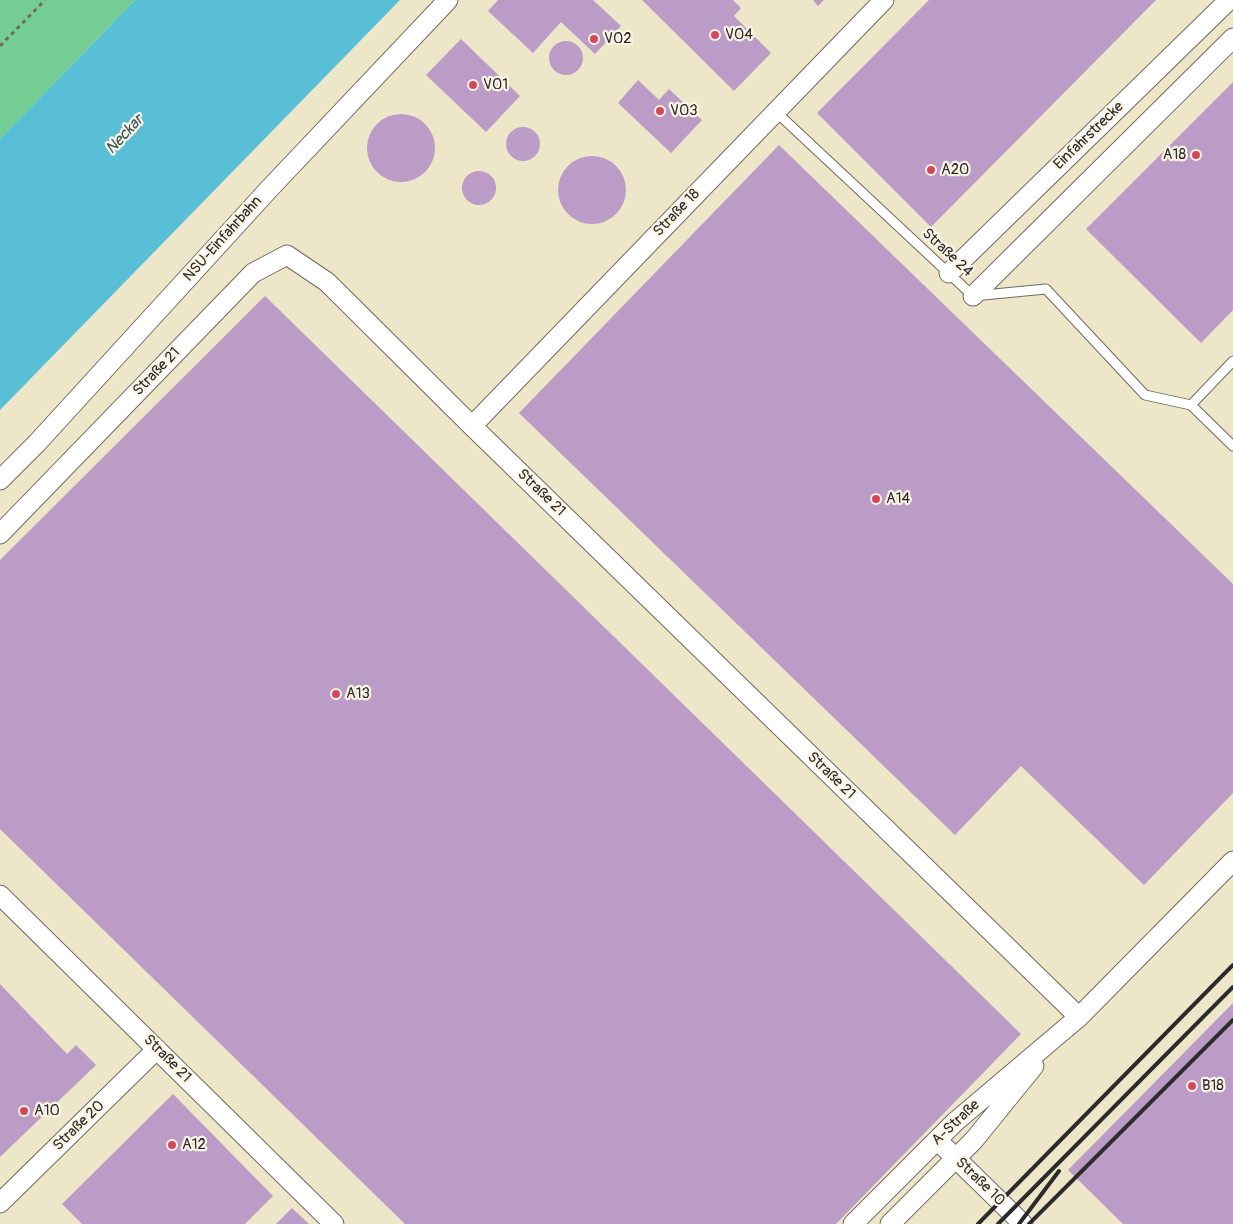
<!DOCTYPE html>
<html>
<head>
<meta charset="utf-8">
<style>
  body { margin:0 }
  canvas { display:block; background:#ede6c8 }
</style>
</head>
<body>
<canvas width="1233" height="1224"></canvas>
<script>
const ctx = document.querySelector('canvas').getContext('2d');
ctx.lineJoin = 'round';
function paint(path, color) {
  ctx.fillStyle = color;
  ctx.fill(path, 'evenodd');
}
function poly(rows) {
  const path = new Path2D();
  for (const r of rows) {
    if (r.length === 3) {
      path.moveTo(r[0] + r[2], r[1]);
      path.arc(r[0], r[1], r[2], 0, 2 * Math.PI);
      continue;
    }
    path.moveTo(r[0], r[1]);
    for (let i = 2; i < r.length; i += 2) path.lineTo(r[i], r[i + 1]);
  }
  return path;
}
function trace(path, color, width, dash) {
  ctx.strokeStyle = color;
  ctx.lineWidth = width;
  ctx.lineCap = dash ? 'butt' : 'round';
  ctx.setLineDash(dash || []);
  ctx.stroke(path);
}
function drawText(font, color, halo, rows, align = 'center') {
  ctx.font = font + ' Pangolin,sans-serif';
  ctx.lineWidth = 4.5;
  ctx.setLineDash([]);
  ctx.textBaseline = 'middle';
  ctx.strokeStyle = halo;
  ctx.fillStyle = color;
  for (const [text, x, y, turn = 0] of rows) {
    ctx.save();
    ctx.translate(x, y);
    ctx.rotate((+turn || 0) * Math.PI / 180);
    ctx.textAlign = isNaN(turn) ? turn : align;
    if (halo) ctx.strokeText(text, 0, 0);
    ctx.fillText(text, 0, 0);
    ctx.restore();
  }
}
paint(poly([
  [0,0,135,0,0,139]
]), '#74ce94');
paint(poly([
  [135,0,400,0,0,410,0,139]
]), '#59bfd7');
paint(poly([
  [498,0,593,0,621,26,595,54,561,22,533,53,488,11],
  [642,0,733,0,741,8,734,16,771,53,734,91],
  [813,0,824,0,818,6],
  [929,0,1156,0,931,227,817,113],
  [461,39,520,96,486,132,426,75],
  [566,58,17],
  [638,80,659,100,669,89,702,120,671,153,618,103],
  [1233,82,1233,310,1201,343,1086,229],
  [401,148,34],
  [523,144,17],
  [779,145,1233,584,1233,793,1144,885,1021,766,955,835,519,413],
  [592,190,34],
  [479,188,17],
  [265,296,1021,1034,836,1224,405,1224,0,829,0,560],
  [0,984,67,1054,76,1045,96,1065,0,1157],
  [1233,1003,1233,1224,1123,1224,1068,1170],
  [173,1094,273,1196,245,1224,82,1224,62,1204],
  [292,1208,309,1224,276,1224]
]), '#bb9cc6');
const lane = poly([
  [775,111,973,296,1046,289,1145,395,1191,405,1233,446],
  [1191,405,1233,361]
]);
const street = poly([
  [949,273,1229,0],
  [973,296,1233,38],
  [472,426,884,0],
  [0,480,37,443,270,188,448,0],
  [0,534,253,273,287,255,327,282,472,426,1079,1017],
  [0,895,334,1224],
  [937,1140,1023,1224],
  [0,1203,157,1049],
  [853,1224,955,1122,1079,1017,1233,861],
  [890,1224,974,1140,1034,1066]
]);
trace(lane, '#6f6c62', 11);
trace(street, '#6f6c62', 21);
trace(poly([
  [0,46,45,0]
]), '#6f6c62', 3, [4, 4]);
trace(lane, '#fff', 9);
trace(street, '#fff', 19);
trace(poly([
  [978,1224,1233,965],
  [998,1224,1233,987],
  [1019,1224,1059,1171],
  [1029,1224,1233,1020]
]), '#2b2b2b', 4);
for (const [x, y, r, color] of [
  [715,35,5,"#d1495b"],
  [594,39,5,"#d1495b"],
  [473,85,5,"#d1495b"],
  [660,111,5,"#d1495b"],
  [1196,155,5,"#d1495b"],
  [931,170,5,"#d1495b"],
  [876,499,5,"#d1495b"],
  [336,694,5,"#d1495b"],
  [1192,1086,5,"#d1495b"],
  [24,1111,5,"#d1495b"],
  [172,1145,5,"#d1495b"]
]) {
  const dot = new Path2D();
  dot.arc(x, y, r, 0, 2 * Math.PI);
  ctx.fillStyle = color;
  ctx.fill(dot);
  trace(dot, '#fcf5e5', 2);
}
drawText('15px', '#2b2b2b', '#fcf5e5', [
  ["V04",725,35],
  ["V02",604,39],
  ["V01",483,85],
  ["V03",670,111],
  ["A18",1186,155,"right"],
  ["A20",941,170],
  ["A14",886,499],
  ["A13",346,694],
  ["B18",1202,1086],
  ["A10",34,1111],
  ["A12",182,1145]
], 'left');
drawText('15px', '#2b2b2b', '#fcf5e5', [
  ["Einfahrstrecke",1089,136,-44],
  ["Straße 18",677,213,-46],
  ["NSU-Einfahrbahn",223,239,-48],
  ["Straße 24",947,253,43],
  ["Straße 21",157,372,-46],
  ["Straße 21",541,493,44],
  ["Straße 21",831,776,44],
  ["Straße 21",167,1059,45],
  ["A-Straße",956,1123,-43],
  ["Straße 20",79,1126,-44],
  ["Straße 10",980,1182,44]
]);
drawText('italic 16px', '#39575f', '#fcf5e5', [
  ["Neckar",125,135,-47]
]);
</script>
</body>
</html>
